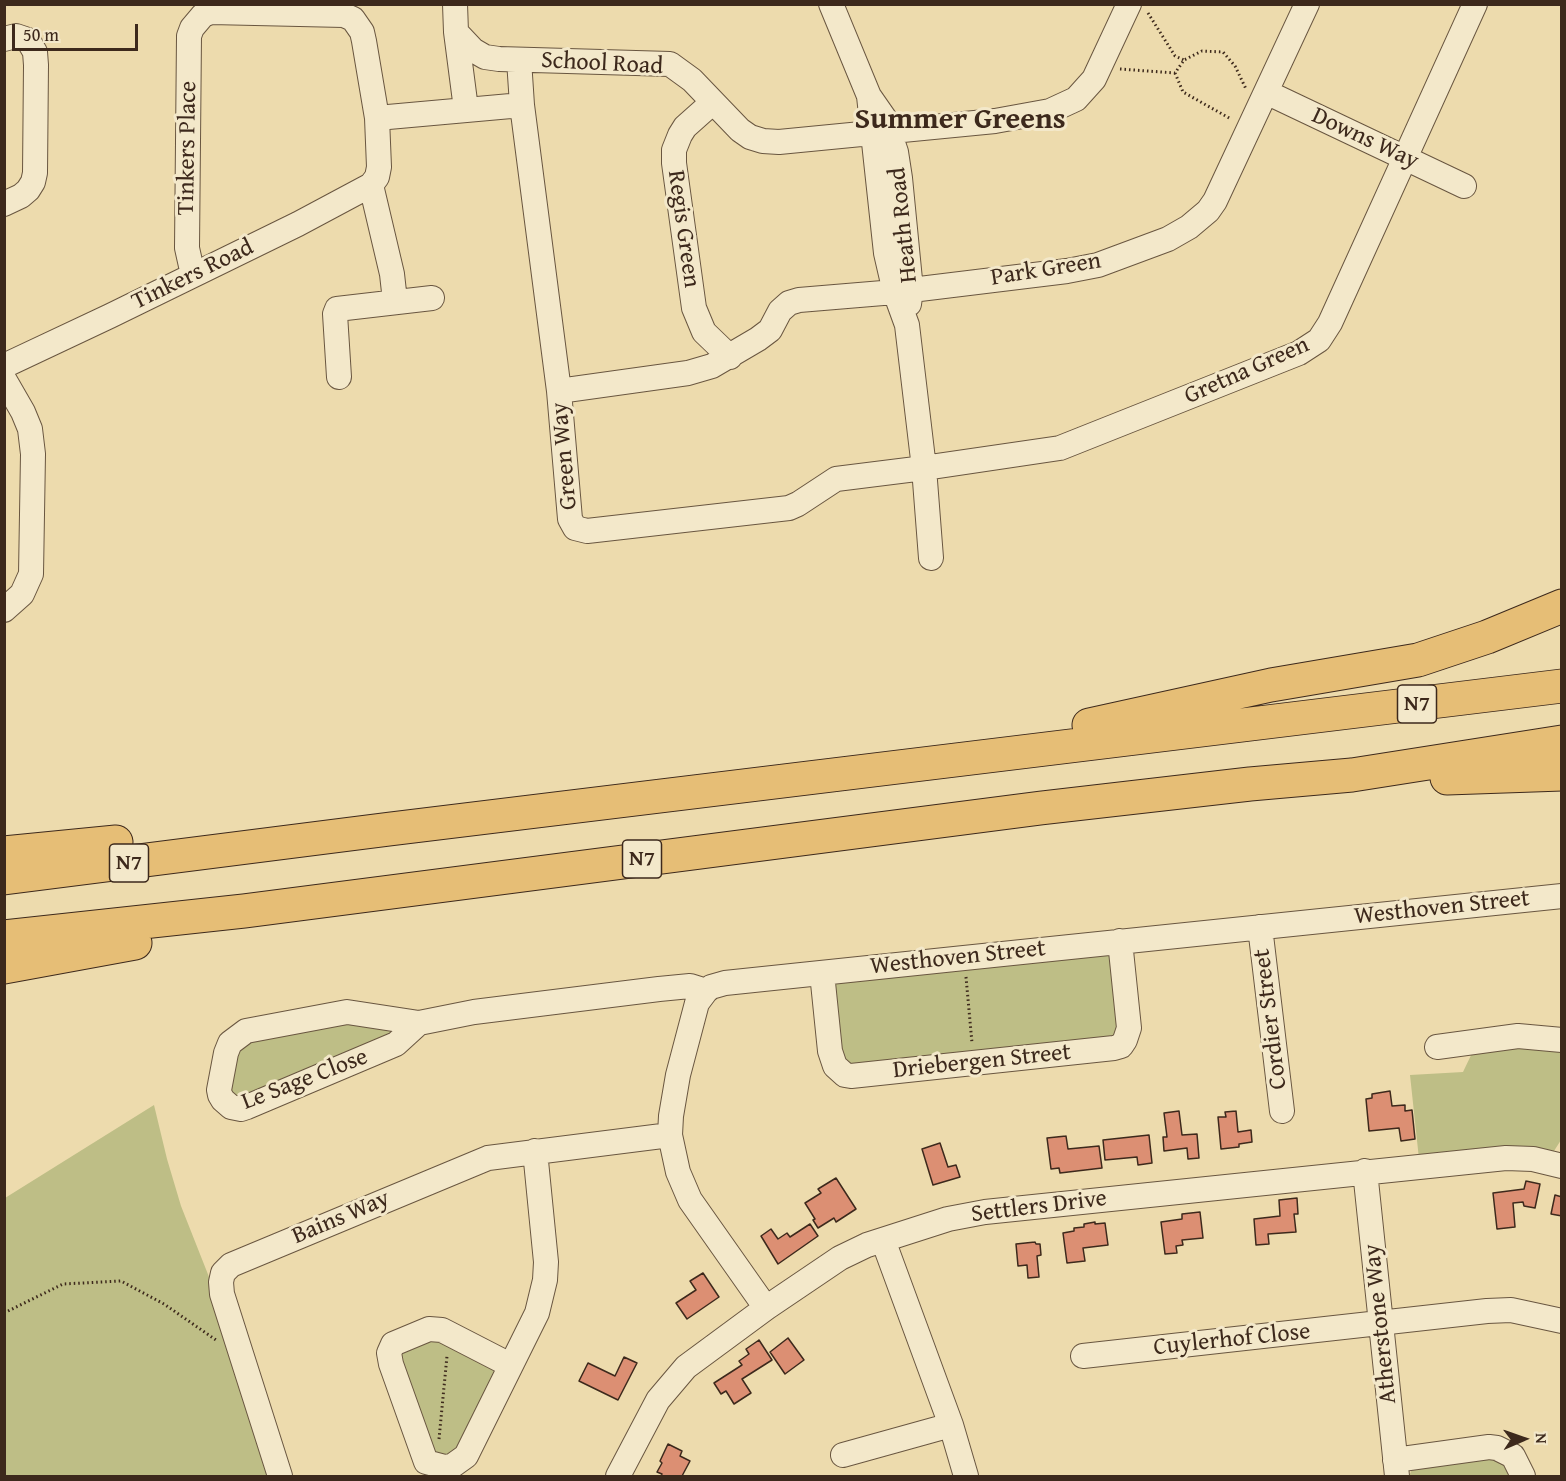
<!DOCTYPE html>
<html>
<head>
<meta charset="utf-8">
<style>
  body { margin:0 }
  #map { position:relative; width:1566px; height:1481px; overflow:hidden; background:#eddbad; font-family:"Gentium Book Plus",serif }
  canvas { display:block }
  .frame { position:absolute; inset:0; border:6px solid #3d291c; pointer-events:none }
  .north { position:absolute; left:1494px; top:1409px; width:60px; height:60px; -webkit-text-stroke:4px #f3e8ca; paint-order:stroke; rotate:88deg; font-size:16px; font-weight:700; line-height:24px; text-align:center; color:#3d291c }
  .north::after { content:''; display:block; margin:auto; width:21px; height:27px; background:#3d291c; clip-path:polygon(50% 0,100% 100%,50% 72%,0 100%) }
  .scale { position:absolute; left:12px; top:24px; width:126px; height:27px; box-sizing:border-box; border:3px solid #3d291c; border-top:0; padding-left:8px; font-size:18px; line-height:21px; white-space:nowrap; color:#3d291c; -webkit-text-stroke:4px #f3e8ca; paint-order:stroke }
</style>
</head>
<body>
<div id="map">
<canvas width="1566" height="1481"></canvas>
<div class="frame"></div>
<div class="north">N</div>
<div class="scale">50 m</div>
</div>
<script>
const ctx = document.querySelector('canvas').getContext('2d');
ctx.lineJoin = 'round';
function paint(path, color) {
  ctx.fillStyle = color;
  ctx.fill(path, 'evenodd');
}
function poly(rows) {
  const path = new Path2D();
  for (const r of rows) {
    path.moveTo(r[0], r[1]);
    for (let i = 2; i < r.length; i += 2) path.lineTo(r[i], r[i + 1]);
  }
  return path;
}
function trace(path, color, width, dash) {
  ctx.strokeStyle = color;
  ctx.lineWidth = width;
  ctx.lineCap = dash ? 'butt' : 'round';
  ctx.setLineDash(dash || []);
  ctx.stroke(path);
}
function drawText(font, color, halo, rows, align = 'center') {
  ctx.font = font + ' "Gentium Book Plus",serif';
  ctx.lineWidth = 6;
  ctx.setLineDash([]);
  ctx.textBaseline = 'middle';
  ctx.strokeStyle = halo;
  ctx.fillStyle = color;
  for (const [text, x, y, turn = 0] of rows) {
    ctx.save();
    ctx.translate(x, y);
    ctx.rotate((+turn || 0) * Math.PI / 180);
    ctx.textAlign = isNaN(turn) ? turn : align;
    if (halo) ctx.strokeText(text, 0, 0);
    ctx.fillText(text, 0, 0);
    ctx.restore();
  }
}
paint(poly([
  [1099,950,1111,955,1122,1025,1113,1039,853,1068,843,1063,832,988,836,983],
  [337,1019,389,1025,393,1032,392,1035,249,1100,229,1094,238,1042],
  [1561,1046,1561,1140,1554,1151,1548,1153,1419,1159,1410,1075,1463,1072,1474,1049],
  [154,1105,167,1159,181,1206,211,1282,273,1476,5,1476,5,1198],
  [426,1336,498,1365,462,1451,437,1461,397,1355],
  [1495,1453,1517,1476,1409,1476,1413,1467]
]), '#bebe86');
const building = poly([
  [1390,1091,1392,1106,1405,1105,1405,1111,1412,1110,1415,1139,1401,1141,1399,1128,1369,1131,1366,1099,1372,1098,1372,1094,1390,1091],
  [1179,1111,1182,1135,1197,1134,1199,1158,1188,1159,1187,1148,1164,1151,1163,1137,1167,1137,1164,1113,1179,1111],
  [1236,1111,1238,1132,1251,1130,1252,1142,1239,1144,1239,1147,1221,1149,1218,1117,1226,1117,1225,1112,1236,1111],
  [1149,1135,1152,1163,1138,1165,1137,1157,1105,1160,1103,1140,1149,1135],
  [1066,1136,1068,1149,1099,1146,1102,1168,1060,1173,1059,1168,1051,1169,1047,1138,1066,1136],
  [940,1143,948,1167,956,1165,960,1177,933,1185,922,1149,940,1143],
  [836,1178,856,1209,836,1222,834,1218,818,1228,813,1220,815,1219,805,1203,821,1193,818,1189,836,1178],
  [1526,1181,1540,1184,1535,1208,1524,1206,1523,1202,1513,1203,1515,1227,1497,1229,1493,1193,1524,1189,1526,1181],
  [1555,1195,1562,1197,1562,1216,1551,1214,1555,1195],
  [1297,1198,1298,1214,1294,1214,1296,1232,1268,1234,1269,1244,1256,1245,1254,1219,1280,1216,1279,1200,1297,1198],
  [1200,1212,1203,1238,1182,1240,1183,1245,1176,1246,1177,1253,1165,1254,1161,1222,1182,1219,1182,1214,1200,1212],
  [1095,1222,1095,1224,1105,1223,1108,1245,1083,1248,1085,1261,1067,1263,1063,1233,1074,1231,1074,1228,1084,1227,1084,1224,1095,1222],
  [810,1224,818,1236,778,1264,761,1236,771,1229,778,1239,787,1233,790,1237,810,1224],
  [1035,1242,1036,1244,1040,1244,1041,1255,1037,1256,1039,1277,1028,1278,1027,1265,1018,1266,1016,1244,1035,1242],
  [703,1273,719,1297,687,1319,676,1303,696,1290,690,1281,703,1273],
  [788,1338,804,1360,785,1374,770,1352,788,1338],
  [759,1340,772,1360,742,1379,751,1393,734,1404,726,1391,721,1394,714,1383,742,1365,739,1361,749,1354,746,1349,759,1340],
  [624,1357,637,1363,618,1400,579,1381,588,1363,615,1376,624,1357],
  [668,1444,682,1451,680,1456,690,1461,682,1476,661,1476,662,1474,657,1472,662,1463,660,1461,668,1444]
]);
paint(building, '#dc8f73');
trace(building, '#3d291c', 1.5);
const minor = poly([
  [455,4,456,32,466,109],
  [831,4,869,96,885,119,896,152,900,178,911,290,909,304],
  [456,32,473,50,485,57,499,59,670,64,692,80,740,130,750,137,763,141,779,142,995,121,1050,111,1076,99,1094,79,1129,4],
  [4,39,16,36,28,40,35,52,36,65,35,173,33,182,28,190,21,196,4,204],
  [519,60,522,105,559,391,570,519,575,528,587,531,789,508,798,504,836,479,924,468,1060,448,1299,353,1319,340,1330,323,1475,4],
  [1266,92,1464,186],
  [869,96,886,253,895,292,907,325,924,468,931,558],
  [713,102,685,127,680,135,674,150,674,163,694,308,704,332,730,357],
  [377,118,522,105],
  [371,185,392,274,395,301],
  [4,366,110,316,298,224,371,185,377,177,379,167,377,118,364,41,362,32,353,19,344,15,211,12,203,15,192,28,189,36,187,248,193,275],
  [339,377,335,314,337,309,432,298],
  [4,379,23,412,30,429,33,454,31,574,22,594,4,610],
  [559,391,688,373,712,366,758,339,770,330,780,311,789,303,799,300,895,292,1067,271,1098,265,1168,239,1189,227,1208,211,1215,201,1307,4],
  [1260,927,1282,1111],
  [822,973,830,1051,835,1066,845,1075,851,1076,1114,1048,1121,1046,1125,1040,1129,1028,1120,941],
  [419,1023,396,1044,247,1107,241,1109,231,1107,223,1100,220,1095,219,1090,226,1053,230,1043,246,1031,347,1012,419,1023,474,1012,659,989,690,986,706,991],
  [1437,1047,1518,1036,1562,1040],
  [1365,1171,1397,1476],
  [883,1240,951,1425,966,1476],
  [766,1308,690,1200,678,1172,670,1135,671,1116,678,1075,697,1003,706,991,711,987,725,983,964,958,1562,896],
  [1083,1356,1487,1311,1511,1310,1562,1321],
  [510,1365,442,1330,429,1329,393,1344,389,1353,391,1364,426,1462,445,1467,452,1466,466,1456,537,1313,545,1280,546,1262,535,1151],
  [843,1455,951,1425],
  [1395,1460,1489,1447,1497,1448,1513,1456,1523,1476],
  [280,1476,222,1294,221,1282,223,1273,231,1265,488,1158,670,1135],
  [618,1476,658,1400,686,1367,766,1308,840,1258,867,1245,948,1219,985,1212,1506,1158,1533,1159,1562,1166]
]);
const highway = poly([
  [1089,725,1271,685,1418,660,1487,637,1562,606],
  [1447,778,1562,774],
  [4,853,116,842],
  [4,878,390,829,1562,686],
  [4,937,244,911,1041,808,1250,784,1352,775,1562,742],
  [4,967,135,943]
]);
trace(minor, '#695640', 26);
trace(highway, '#3d291c', 35);
trace(poly([
  [1148,13,1175,56,1184,60],
  [1120,69,1175,73,1184,60,1202,51,1223,52,1235,66,1246,89],
  [1175,73,1183,92,1231,119],
  [966,977,972,1043],
  [4,1313,63,1284,121,1281,164,1304,216,1340],
  [439,1439,447,1356]
]), '#3d291c', 3, [1.5, 3]);
trace(minor, '#f3e8ca', 24);
trace(highway, '#e6be76', 33);
for (const [x, y, w] of [
  [1417,704,39],
  [642,859,39],
  [129,863,39]
]) {
  const box = new Path2D();
  box.roundRect(x - w / 2, y - 19, w, 38, 4.5);
  ctx.fillStyle = '#f3e8ca';
  ctx.fill(box);
  trace(box, '#3d291c', 1.5);
}
drawText('bold 22px', '#3d291c', null, [
  ["N7",1417,704],
  ["N7",642,859],
  ["N7",129,863]
]);
drawText('24px', '#3d291c', '#f3e8ca', [
  ["School Road",602,64,3],
  ["Downs Way",1365,139,25],
  ["Tinkers Place",188,148,-89],
  ["Heath Road",904,225,-96],
  ["Regis Green",683,229,82],
  ["Park Green",1046,270,-9],
  ["Tinkers Road",193,275,-26],
  ["Gretna Green",1247,371,-24],
  ["Green Way",565,456,-95],
  ["Westhoven Street",1442,908,-6],
  ["Westhoven Street",958,958,-6],
  ["Cordier Street",1271,1019,-97],
  ["Driebergen Street",982,1062,-6],
  ["Le Sage Close",305,1080,-21],
  ["Settlers Drive",1039,1207,-7],
  ["Bains Way",341,1218,-23],
  ["Atherstone Way",1381,1324,-96],
  ["Cuylerhof Close",1232,1340,-6]
]);
drawText('bold 30px', '#3d291c', '#f3e8ca', [
  ["Summer Greens",960,120]
]);
</script>
</body>
</html>
